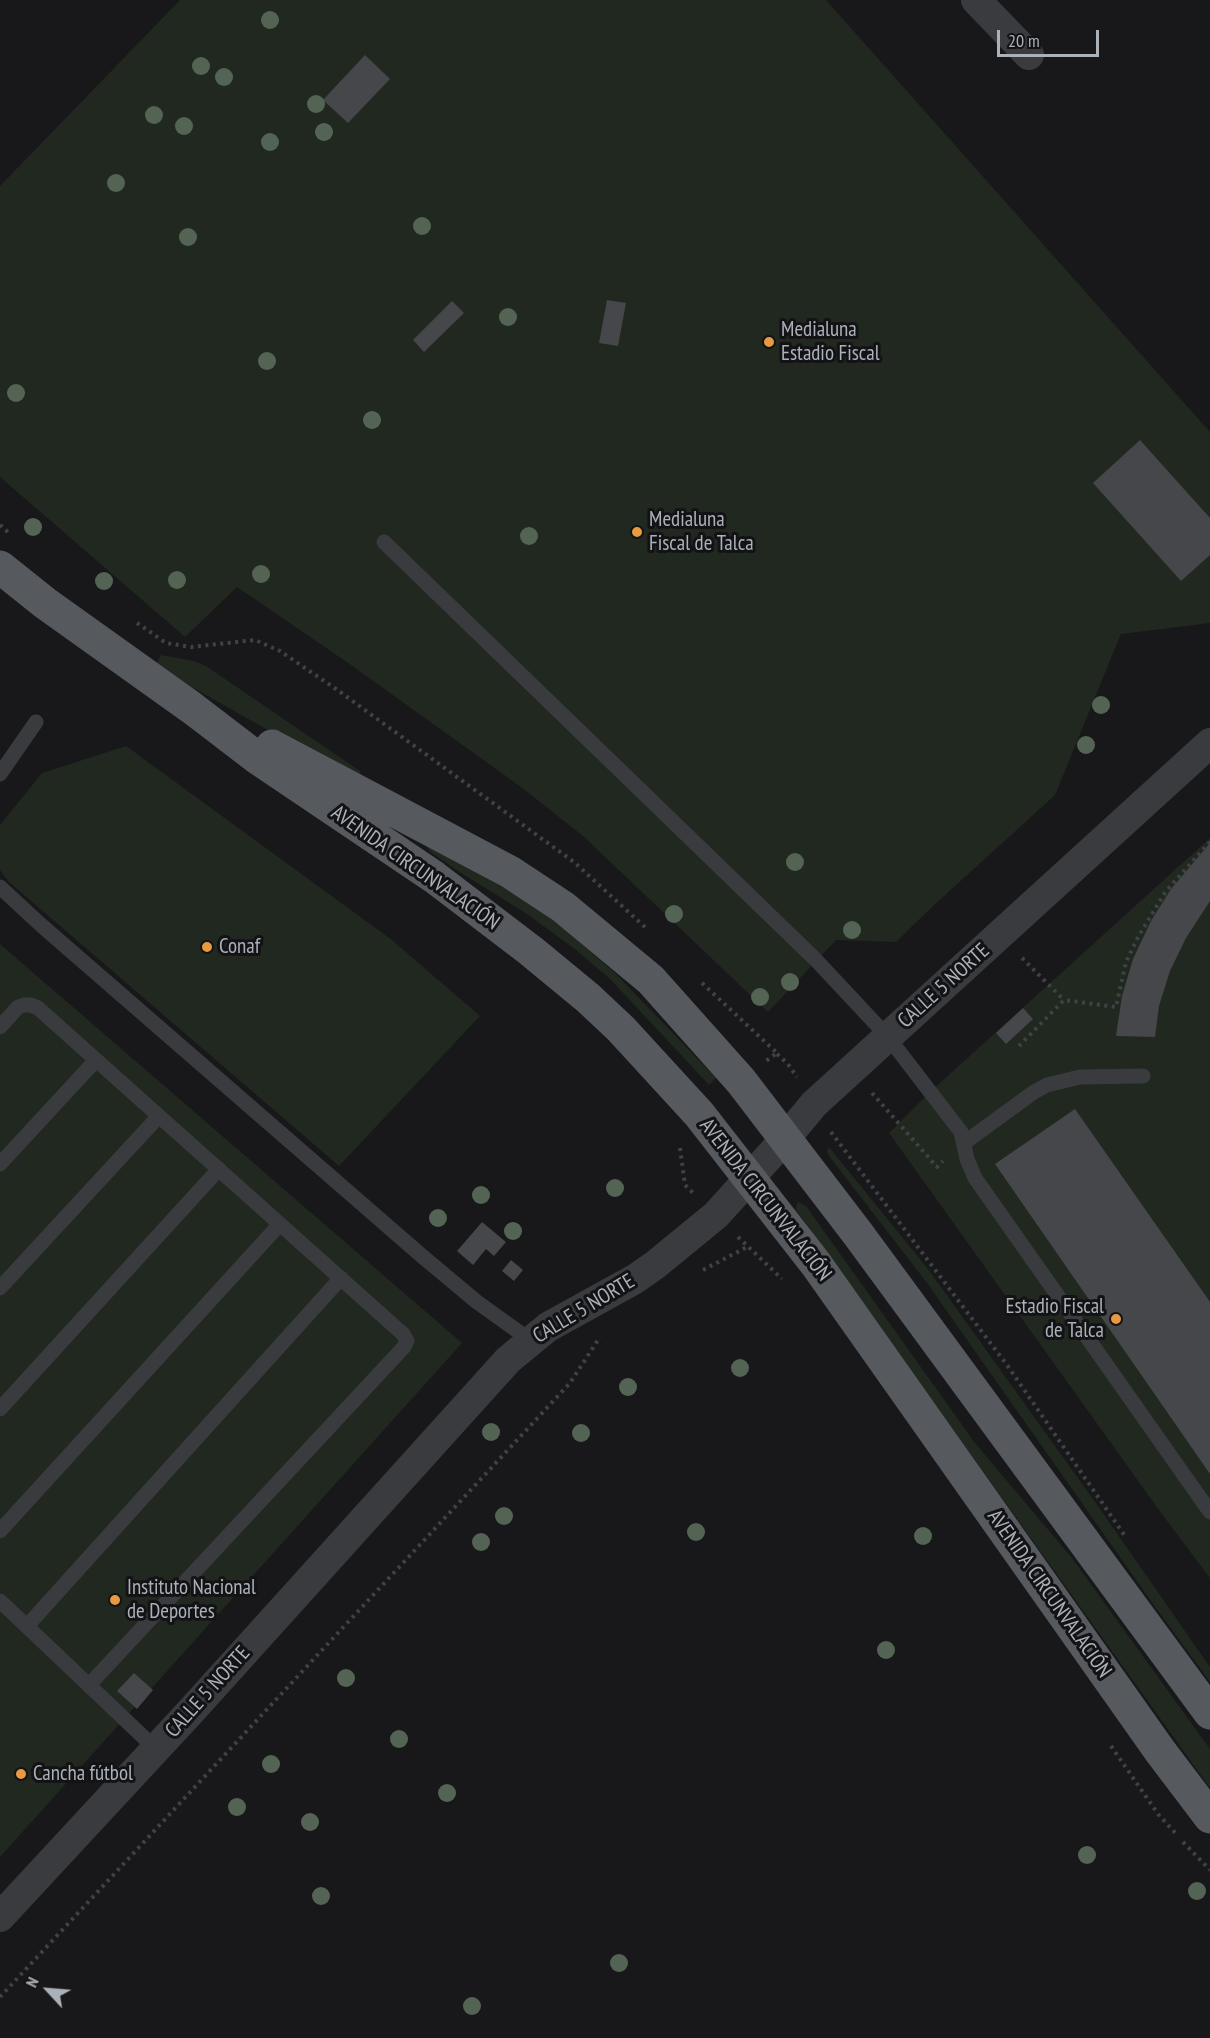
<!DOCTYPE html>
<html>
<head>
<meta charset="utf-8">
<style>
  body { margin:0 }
  #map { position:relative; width:1210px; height:2038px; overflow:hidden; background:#18181a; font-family:"PT Sans Narrow",sans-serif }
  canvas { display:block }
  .north { position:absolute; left:18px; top:1960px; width:60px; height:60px; -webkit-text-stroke:4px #131315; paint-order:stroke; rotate:296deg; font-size:16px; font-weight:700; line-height:24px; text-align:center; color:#abb1b9 }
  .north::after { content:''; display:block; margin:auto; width:21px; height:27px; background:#abb1b9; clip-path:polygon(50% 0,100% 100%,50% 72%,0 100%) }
  .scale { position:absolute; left:997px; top:30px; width:102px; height:27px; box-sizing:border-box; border:3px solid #abb1b9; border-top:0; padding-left:8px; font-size:18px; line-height:21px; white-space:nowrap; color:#abb1b9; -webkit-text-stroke:4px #131315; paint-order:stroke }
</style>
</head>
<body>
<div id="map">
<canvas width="1210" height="2038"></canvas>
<div class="north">N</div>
<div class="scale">20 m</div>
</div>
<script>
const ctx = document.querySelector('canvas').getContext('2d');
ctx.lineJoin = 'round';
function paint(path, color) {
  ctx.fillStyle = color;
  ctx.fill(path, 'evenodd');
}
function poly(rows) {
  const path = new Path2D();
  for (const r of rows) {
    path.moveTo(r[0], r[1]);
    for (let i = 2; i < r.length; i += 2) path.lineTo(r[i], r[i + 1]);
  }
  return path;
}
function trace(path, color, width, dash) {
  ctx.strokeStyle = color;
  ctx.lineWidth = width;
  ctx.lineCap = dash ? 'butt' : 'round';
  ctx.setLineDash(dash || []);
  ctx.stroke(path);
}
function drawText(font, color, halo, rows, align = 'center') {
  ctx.font = font + ' "PT Sans Narrow",sans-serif';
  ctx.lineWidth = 6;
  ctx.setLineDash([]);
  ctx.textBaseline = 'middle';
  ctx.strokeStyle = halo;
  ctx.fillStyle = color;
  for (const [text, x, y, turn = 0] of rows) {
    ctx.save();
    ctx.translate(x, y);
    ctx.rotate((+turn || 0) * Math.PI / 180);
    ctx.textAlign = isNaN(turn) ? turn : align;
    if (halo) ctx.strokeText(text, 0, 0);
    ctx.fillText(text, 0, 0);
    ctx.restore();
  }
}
paint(poly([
  [180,0,826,0,1210,432,1210,623,1121,634,1055,795,932,907,896,942,836,940,768,1012,583,836,521,787,351,665,237,587,185,637,0,477,0,186],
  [161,655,194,661,206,666,360,771,360,777,353,778,190,686,156,664],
  [126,746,392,940,480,1016,339,1166,9,882,0,870,0,825,42,773],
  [1210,838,1210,1578,1156,1506,889,1133,930,1092],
  [428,847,463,863,533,905,563,928,616,974,716,1078,709,1085,611,980,576,950,527,914,458,871,429,851],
  [0,944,462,1343,0,1857],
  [829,1147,928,1269,1093,1499,1210,1667,1210,1682,1153,1604,927,1283,829,1156,827,1151],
  [799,1202,806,1206,975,1443,1072,1558,1210,1749,1210,1788,796,1210,797,1204]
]), '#202820');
paint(poly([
  [365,55,390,79,348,123,323,100],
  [607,300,626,303,618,346,599,343],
  [452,301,464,313,424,352,413,340],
  [1140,440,1210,518,1210,555,1181,581,1093,483],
  [1210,843,1210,901,1186,938,1170,971,1159,1006,1155,1037,1116,1036,1122,996,1133,959,1151,921,1171,889],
  [1023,1008,1033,1019,1006,1044,996,1033],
  [1075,1109,1210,1302,1210,1474,995,1164],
  [482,1222,506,1242,494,1256,486,1249,473,1265,457,1251],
  [511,1260,523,1270,514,1281,502,1271],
  [134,1673,153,1690,137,1709,117,1691]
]), '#45474a');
trace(poly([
  [0,525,11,535],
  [137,623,166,643,191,647,255,640,280,651,336,689,574,862,647,929],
  [1022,958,1064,1000],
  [702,983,777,1053,766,1061],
  [1019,1046,1064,1000,1116,1007,1126,962,1138,937,1166,891,1210,842],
  [777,1054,788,1064,797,1077],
  [872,1093,937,1167,943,1161],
  [831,1132,1007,1365,1125,1536],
  [680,1148,685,1185,694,1194],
  [738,1237,782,1279],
  [703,1270,747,1247],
  [1111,1746,1158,1814,1178,1836],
  [1183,1842,1210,1870],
  [0,1997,570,1383,600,1337]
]), '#3f4246', 4, [3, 4.5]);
trace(poly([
  [384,542,816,960,888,1037,961,1132,967,1159,975,1178,1210,1512],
  [0,774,36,722],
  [0,887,41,925,422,1256,477,1302,530,1340],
  [0,1027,18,1007,24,1005,31,1005,38,1008,403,1334,407,1341,404,1347,89,1685],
  [964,1143,1034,1092,1047,1085,1080,1077,1143,1076],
  [0,1164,96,1060],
  [0,1288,159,1116],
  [0,1409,219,1169],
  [0,1531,280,1224],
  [0,1601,156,1749],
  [27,1626,341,1278]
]), '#393b3f', 15);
trace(poly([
  [976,0,1029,55],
  [0,1917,192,1710,508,1360,548,1327,635,1279,655,1265,716,1215,785,1139,814,1104,1210,743]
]), '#393b3f', 30);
trace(poly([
  [0,567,45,603,192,708,256,757,434,877,531,951,588,998,621,1029,699,1114,816,1264,1160,1751,1210,1817],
  [272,746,510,872,563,907,651,980,741,1081,858,1234,1210,1713]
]), '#56595e', 33);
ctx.fillStyle = '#546454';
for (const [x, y] of [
  [270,20],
  [201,66],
  [224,77],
  [316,104],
  [154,115],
  [184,126],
  [324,132],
  [270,142],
  [116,183],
  [422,226],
  [188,237],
  [508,317],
  [267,361],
  [16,393],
  [372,420],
  [33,527],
  [529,536],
  [261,574],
  [177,580],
  [104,581],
  [1101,705],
  [1086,745],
  [795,862],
  [674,914],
  [852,930],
  [790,982],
  [760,997],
  [615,1188],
  [481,1195],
  [438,1218],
  [513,1231],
  [740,1368],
  [628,1387],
  [491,1432],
  [581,1433],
  [504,1516],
  [696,1532],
  [923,1536],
  [481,1542],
  [886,1650],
  [346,1678],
  [399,1739],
  [271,1764],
  [447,1793],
  [237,1807],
  [310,1822],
  [1087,1855],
  [1197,1891],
  [321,1896],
  [619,1963],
  [472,2006]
]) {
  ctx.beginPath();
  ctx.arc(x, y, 9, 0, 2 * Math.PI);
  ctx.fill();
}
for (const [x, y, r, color] of [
  [769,342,6,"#e89942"],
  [637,532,6,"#e89942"],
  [207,947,6,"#e89942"],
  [1116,1319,6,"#e89942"],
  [115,1600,6,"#e89942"],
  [21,1774,6,"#e89942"]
]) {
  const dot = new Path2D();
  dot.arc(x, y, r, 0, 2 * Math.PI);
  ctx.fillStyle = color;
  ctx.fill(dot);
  trace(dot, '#131315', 2);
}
drawText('21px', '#abb1b9', '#131315', [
  ["Medialuna",781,330],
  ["Estadio Fiscal",781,354],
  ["Medialuna",649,520],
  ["Fiscal de Talca",649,544],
  ["Conaf",219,947],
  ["Estadio Fiscal",1104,1307,"right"],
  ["de Talca",1104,1331,"right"],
  ["Instituto Nacional",127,1588],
  ["de Deportes",127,1612],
  ["Cancha fútbol",33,1774]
], 'left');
drawText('21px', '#abb1b9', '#131315', [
  ["AVENIDA CIRCUNVALACIÓN",415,868,35],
  ["CALLE 5 NORTE",944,986,-42],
  ["AVENIDA CIRCUNVALACIÓN",765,1200,52],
  ["CALLE 5 NORTE",584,1309,-31],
  ["AVENIDA CIRCUNVALACIÓN",1049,1594,55],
  ["CALLE 5 NORTE",208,1692,-48]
]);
</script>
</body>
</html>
